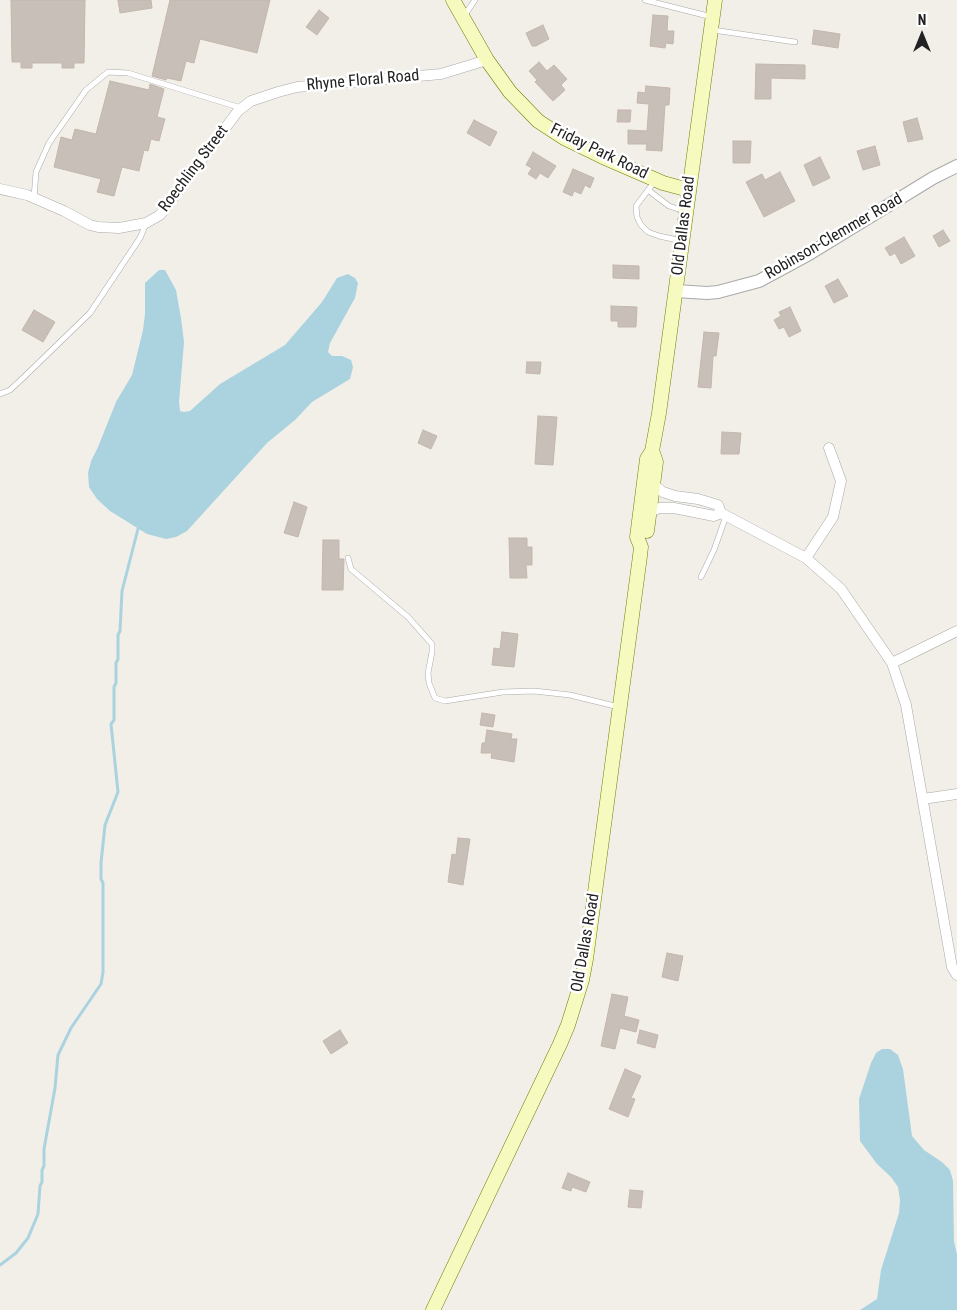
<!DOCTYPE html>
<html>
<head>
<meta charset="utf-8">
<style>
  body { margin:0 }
  #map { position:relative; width:957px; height:1310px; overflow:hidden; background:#f2efe9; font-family:"Roboto Condensed",sans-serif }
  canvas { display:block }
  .north { position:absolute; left:897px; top:10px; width:50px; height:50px; -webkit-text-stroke:4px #fff; paint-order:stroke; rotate:0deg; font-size:14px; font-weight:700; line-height:20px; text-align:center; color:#222 }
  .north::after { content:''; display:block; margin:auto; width:18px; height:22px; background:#222; clip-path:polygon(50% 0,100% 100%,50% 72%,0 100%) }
</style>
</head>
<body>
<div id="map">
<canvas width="957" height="1310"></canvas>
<div class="north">N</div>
</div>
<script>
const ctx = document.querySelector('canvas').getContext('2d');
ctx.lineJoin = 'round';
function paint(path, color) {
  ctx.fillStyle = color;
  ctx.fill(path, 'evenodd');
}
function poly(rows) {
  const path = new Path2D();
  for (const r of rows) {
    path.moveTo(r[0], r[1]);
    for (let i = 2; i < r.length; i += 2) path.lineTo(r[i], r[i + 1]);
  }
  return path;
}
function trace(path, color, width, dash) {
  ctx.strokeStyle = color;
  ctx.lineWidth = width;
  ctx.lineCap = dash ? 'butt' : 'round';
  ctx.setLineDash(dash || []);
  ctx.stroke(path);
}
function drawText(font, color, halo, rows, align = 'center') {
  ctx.font = font + ' "Roboto Condensed",sans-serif';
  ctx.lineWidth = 5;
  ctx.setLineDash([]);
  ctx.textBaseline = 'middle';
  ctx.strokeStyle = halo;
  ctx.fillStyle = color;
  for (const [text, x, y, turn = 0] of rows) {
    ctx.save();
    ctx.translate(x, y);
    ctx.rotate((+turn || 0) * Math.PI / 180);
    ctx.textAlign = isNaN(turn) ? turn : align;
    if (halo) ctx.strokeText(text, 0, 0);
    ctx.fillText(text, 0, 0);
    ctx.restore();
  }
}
paint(poly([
  [159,270,165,270,176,290,181,318,184,342,179,402,180,411,184,412,190,411,220,384,285,345,322,302,337,278,348,274,355,278,358,283,355,298,330,343,328,352,332,356,342,356,351,360,353,367,350,379,312,402,295,420,267,443,187,531,176,537,166,539,147,534,110,511,97,499,89,487,88,473,91,461,98,447,116,402,132,375,143,330,145,314,145,283],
  [882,1049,890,1049,898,1055,903,1069,912,1136,924,1150,942,1162,950,1170,953,1181,954,1241,957,1255,957,1310,860,1310,877,1299,881,1270,899,1213,900,1200,898,1187,891,1177,877,1164,860,1141,859,1099,871,1063,876,1053]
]), '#aad3df');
trace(poly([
  [0,1265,16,1253,28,1238,38,1214,40,1186,42,1182,42,1170,44,1166,44,1149,55,1088,58,1055,71,1028,101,984,103,972,103,883,101,879,101,863,105,825,118,792,111,724,114,720,114,687,116,683,116,663,118,659,118,635,120,631,122,591,139,525]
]), '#aad3df', 3);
const building = poly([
  [11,0,85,0,84,63,74,63,74,68,62,68,62,63,32,63,32,68,21,68,21,62,12,62,11,0],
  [118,0,151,0,152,8,120,13,118,0],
  [170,0,270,0,257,53,200,39,194,63,186,61,181,81,167,78,166,80,152,76,170,0],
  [319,10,329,18,317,35,306,27,319,10],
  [653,15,668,16,667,31,674,31,673,44,666,43,665,48,650,46,653,15],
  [543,25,549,39,536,46,532,46,526,33,543,25],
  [814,30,840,34,838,48,812,44,814,30],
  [539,62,547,71,554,65,567,79,561,85,565,90,553,101,535,82,537,80,529,71,539,62],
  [756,64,805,65,805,79,771,78,771,99,755,99,756,64],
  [110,81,149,90,150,84,164,89,157,117,165,119,159,141,151,139,148,151,144,150,139,171,122,167,114,196,97,192,101,179,54,167,61,137,72,140,75,129,96,134,110,81],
  [646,86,670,88,669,105,665,105,662,151,646,150,647,144,628,144,628,130,647,131,649,104,637,103,638,92,645,93,646,86],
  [618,110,631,110,630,122,617,122,618,110],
  [917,118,923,139,908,142,903,122,917,118],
  [474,120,497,132,490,146,467,133,474,120],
  [733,141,751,141,750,163,733,163,733,141],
  [875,146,880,165,863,170,857,151,875,146],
  [533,152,556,166,548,178,540,173,536,179,528,174,532,168,526,165,533,152],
  [820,157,830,178,813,186,804,165,820,157],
  [573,169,594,178,590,188,585,185,581,194,574,191,572,196,563,192,573,169],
  [780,172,795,201,764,217,746,182,762,174,765,180,780,172],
  [943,230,950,241,939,247,933,236,943,230],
  [904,237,915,256,901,264,895,253,890,256,885,248,904,237],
  [613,265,639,266,639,279,613,278,613,265],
  [838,279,848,296,834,303,825,286,838,279],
  [611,306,637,307,636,327,618,327,618,321,611,321,611,306],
  [790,307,801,331,789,337,784,327,779,329,774,320,781,316,779,312,790,307],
  [34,310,55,322,43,342,22,330,34,310],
  [704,332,719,333,716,356,713,356,711,388,698,387,704,332],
  [527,362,541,362,540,374,526,373,527,362],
  [538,416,557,417,553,465,535,464,538,416],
  [423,430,437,436,431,449,418,443,423,430],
  [722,432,741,433,739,454,721,454,722,432],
  [294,502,307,507,298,537,284,533,294,502],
  [509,538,527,538,527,547,532,547,532,565,526,565,527,578,510,578,509,538],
  [323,540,339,540,339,559,344,559,343,590,322,590,323,540],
  [502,632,518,634,514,667,492,665,494,648,500,649,502,632],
  [482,713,495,715,493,727,480,725,482,713],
  [487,730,512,734,511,739,517,739,514,762,491,758,492,753,481,753,482,743,485,743,487,730],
  [458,838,470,839,463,885,448,882,452,854,456,855,458,838],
  [667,953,683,956,678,981,662,977,667,953],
  [612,994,628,997,624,1016,639,1020,636,1032,620,1028,615,1049,601,1046,612,994],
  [340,1030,348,1043,331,1054,323,1041,340,1030],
  [640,1030,658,1035,655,1048,637,1043,640,1030],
  [625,1069,641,1076,631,1098,635,1099,628,1117,609,1109,625,1069],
  [568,1173,590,1182,586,1192,572,1187,571,1191,562,1188,568,1173],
  [630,1190,643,1191,641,1208,628,1207,630,1190]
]);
paint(building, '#c7bfb8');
trace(building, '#c4b6ab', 1);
const service = poly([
  [645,0,712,17],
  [464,16,475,0],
  [713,30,795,42],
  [655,181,636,206,637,217,641,225,648,232,659,236,682,241],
  [648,190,669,206,684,211],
  [34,198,36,172,49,143,86,90,108,72,128,73,241,108],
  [0,394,10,390,25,376,90,313,140,238,146,224],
  [348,558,351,569,408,617,432,644,432,652,428,673,429,683,435,698,445,701,503,692,534,691,570,695,619,707],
  [701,577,714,550,726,516]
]);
const minor = poly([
  [0,189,27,195,64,211,90,225,98,227,119,228,146,223,160,215,238,111,251,101,278,92,297,87,441,74,487,60],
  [654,485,663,492,675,496,698,499,718,505,721,513,806,558,841,589,892,663,906,705,952,967,957,975],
  [650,512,659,508,674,508,714,516,721,513],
  [806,558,833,517,841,481,829,448],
  [892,663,957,631],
  [923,799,957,794]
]);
const tertiary = poly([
  [676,291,707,293,718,292,759,281,809,254,933,178,957,166]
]);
const secondary = poly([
  [453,0,487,60,510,92,538,121,564,138,603,157,663,183,689,190],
  [647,531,656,462,653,453],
  [433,1310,560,1044,568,1025,582,980,586,959,640,556,641,547,637,537,647,459,652,451,659,413,715,0]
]);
trace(service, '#a9a9a9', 6);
trace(minor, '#a9a9a9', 11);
trace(tertiary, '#a9a9a9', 14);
trace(secondary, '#707d05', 15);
trace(service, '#fff', 5);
trace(minor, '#fff', 10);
trace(tertiary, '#fff', 12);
trace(secondary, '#f7fabf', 14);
drawText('16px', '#222', '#fff', [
  ["Rhyne Floral Road",363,81,-5],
  ["Friday Park Road",599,152,26],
  ["Roechling Street",194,169,-53],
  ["Old Dallas Road",684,226,-83],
  ["Robinson-Clemmer Road",834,237,-30],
  ["Old Dallas Road",586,943,-80]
]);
</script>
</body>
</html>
